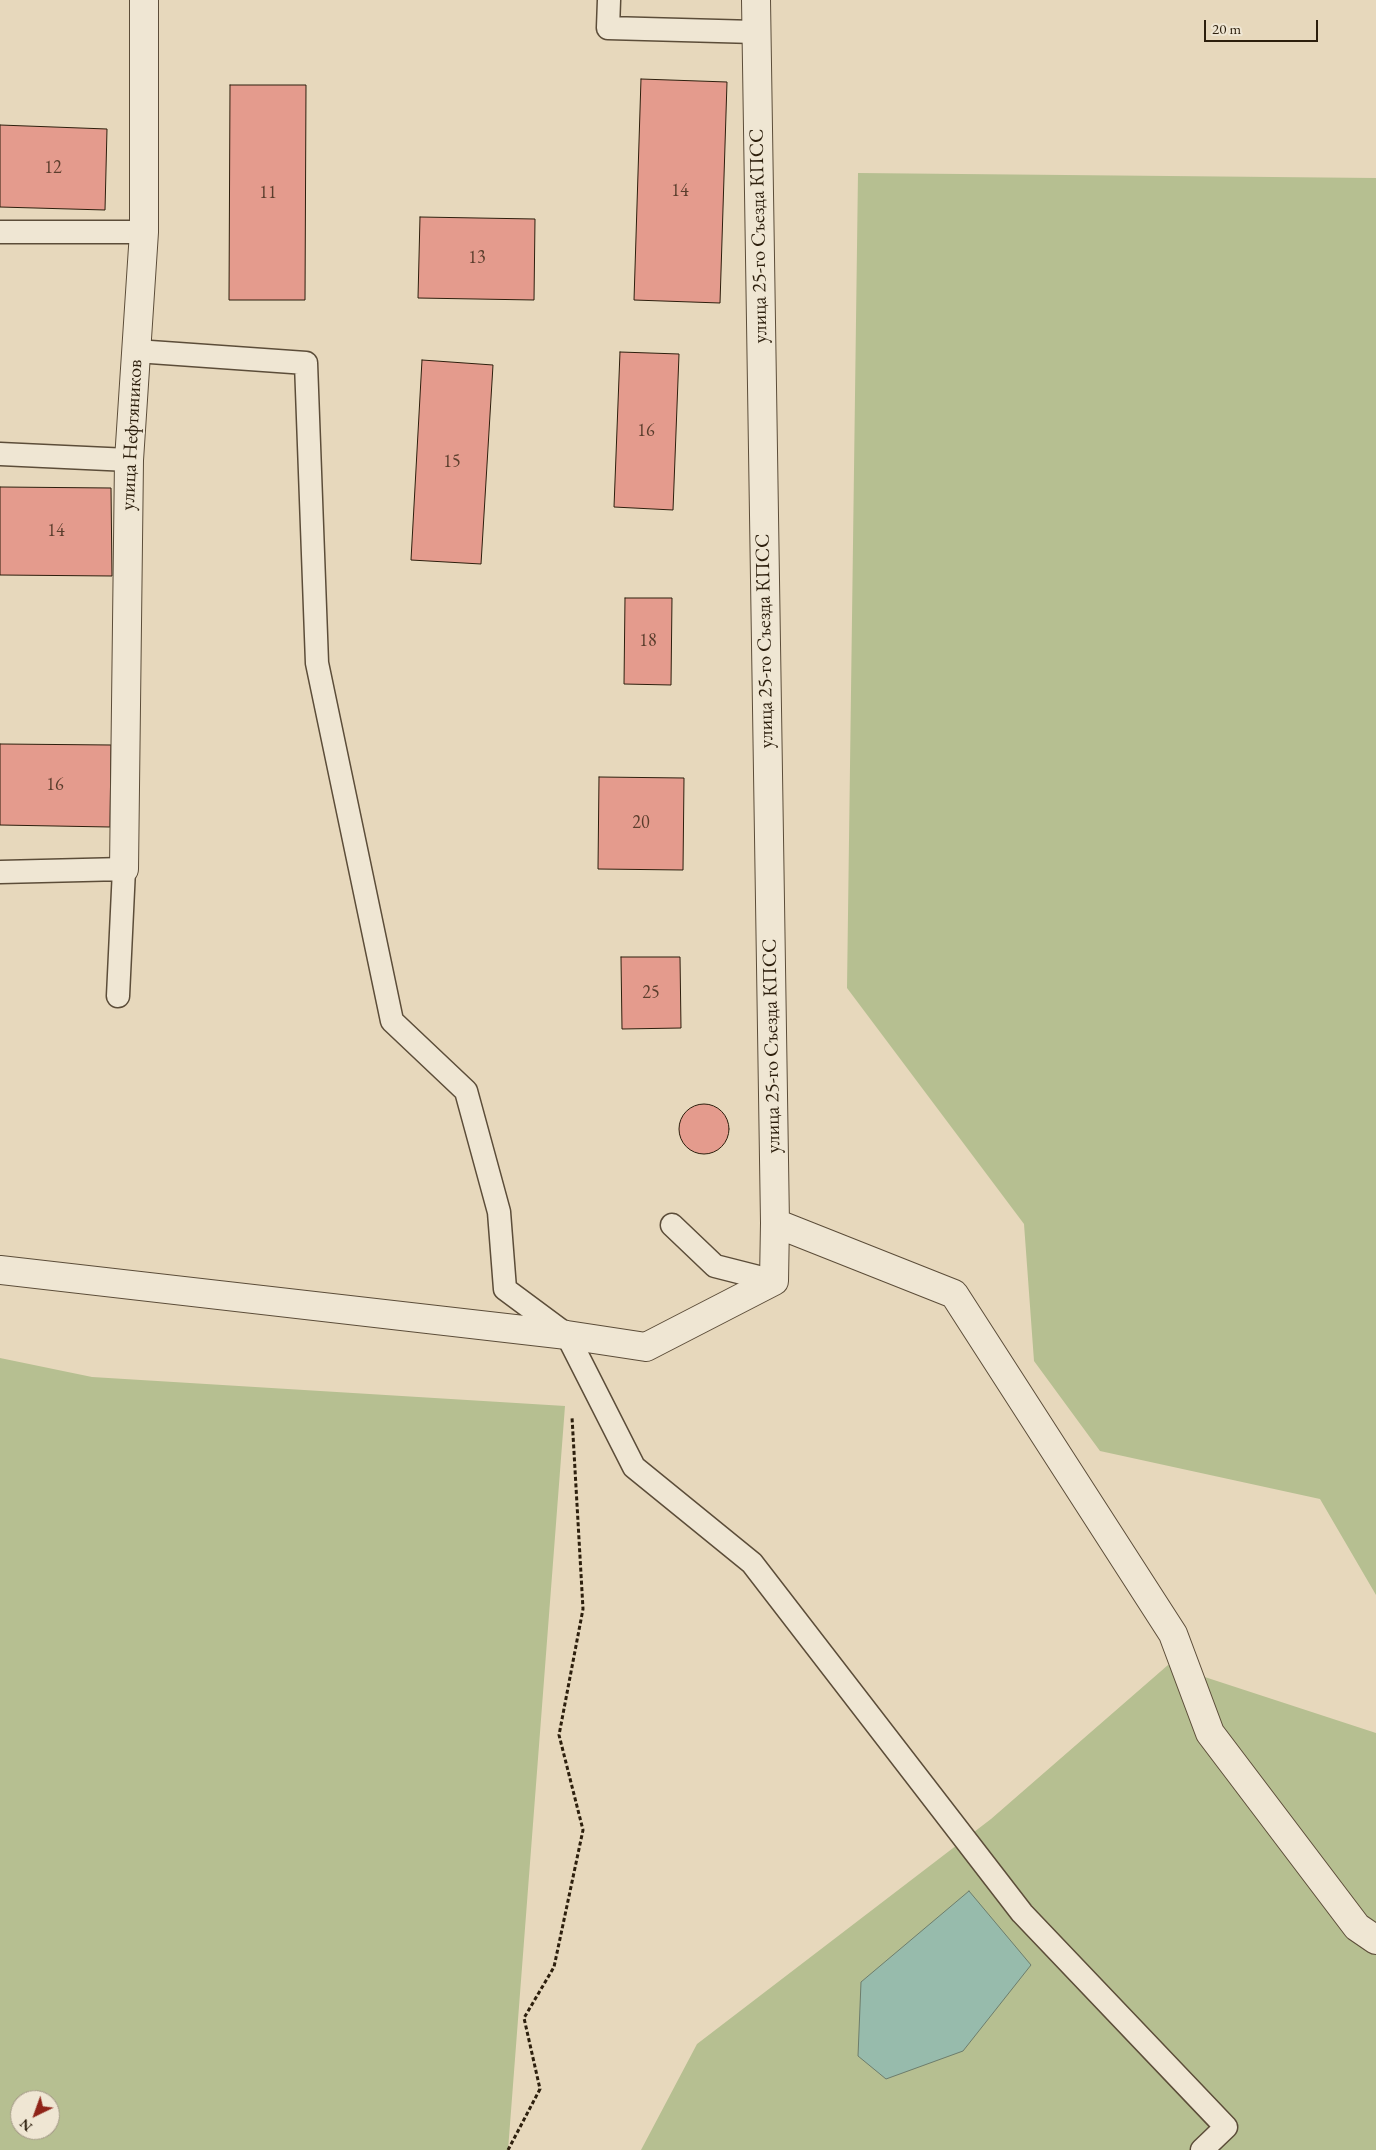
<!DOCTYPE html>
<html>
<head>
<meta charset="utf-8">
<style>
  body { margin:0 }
  #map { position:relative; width:1376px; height:2150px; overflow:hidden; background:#e7d8bc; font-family:"EB Garamond",serif }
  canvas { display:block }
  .north { position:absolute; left:10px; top:2090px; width:50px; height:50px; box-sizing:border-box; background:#efe6d3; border:1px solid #a19684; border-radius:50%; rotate:222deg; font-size:14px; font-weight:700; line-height:20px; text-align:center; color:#2d1f0d }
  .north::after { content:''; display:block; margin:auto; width:18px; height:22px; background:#8f2418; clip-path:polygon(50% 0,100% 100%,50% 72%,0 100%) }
  .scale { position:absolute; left:1204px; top:20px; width:114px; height:22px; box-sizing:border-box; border:2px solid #2d1f0d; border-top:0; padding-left:6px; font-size:15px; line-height:18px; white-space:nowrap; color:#2d1f0d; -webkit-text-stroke:4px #efe6d3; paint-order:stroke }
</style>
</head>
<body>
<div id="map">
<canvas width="1376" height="2150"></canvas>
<div class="north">N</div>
<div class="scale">20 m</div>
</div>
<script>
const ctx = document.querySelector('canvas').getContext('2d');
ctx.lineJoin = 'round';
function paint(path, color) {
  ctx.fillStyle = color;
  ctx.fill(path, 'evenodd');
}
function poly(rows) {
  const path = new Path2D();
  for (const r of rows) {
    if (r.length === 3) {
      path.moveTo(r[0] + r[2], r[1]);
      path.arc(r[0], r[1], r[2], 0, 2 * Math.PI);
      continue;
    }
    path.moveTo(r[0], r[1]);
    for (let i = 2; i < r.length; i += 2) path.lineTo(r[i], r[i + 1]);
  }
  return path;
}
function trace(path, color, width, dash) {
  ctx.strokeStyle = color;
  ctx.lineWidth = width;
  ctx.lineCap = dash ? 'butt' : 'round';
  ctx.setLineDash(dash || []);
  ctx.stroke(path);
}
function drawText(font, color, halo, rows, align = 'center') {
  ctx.font = font + ' "EB Garamond",serif';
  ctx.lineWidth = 4;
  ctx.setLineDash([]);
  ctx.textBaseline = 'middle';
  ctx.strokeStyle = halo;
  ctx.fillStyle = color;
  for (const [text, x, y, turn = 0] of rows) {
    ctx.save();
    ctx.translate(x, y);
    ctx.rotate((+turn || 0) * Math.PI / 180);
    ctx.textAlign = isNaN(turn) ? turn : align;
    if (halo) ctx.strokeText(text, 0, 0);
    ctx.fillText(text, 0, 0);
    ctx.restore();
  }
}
paint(poly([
  [858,173,1376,178,1376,1595,1320,1499,1100,1451,1034,1361,1024,1224,847,988],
  [0,1358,92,1377,565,1406,508,2150,0,2150],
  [20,2100,50,2100,50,2130,20,2130],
  [1168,1665,1376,1733,1376,2150,641,2150,697,2044,991,1819]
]), '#b6bf91');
const water = poly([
  [969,1891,1031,1965,963,2051,886,2079,858,2056,861,1982,969,1891]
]);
paint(water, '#97bbac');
trace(water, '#6d7d6c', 1);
const building = poly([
  [641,79,727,82,720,303,634,300,641,79],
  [230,85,306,85,305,300,229,300,230,85],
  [0,125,107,129,105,210,0,207,0,125],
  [420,217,535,219,534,300,418,298,420,217],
  [620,352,679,354,673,510,614,507,620,352],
  [422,360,493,365,481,564,411,560,422,360],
  [0,487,111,488,112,576,0,575,0,487],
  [625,598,672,598,671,685,624,684,625,598],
  [0,744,111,745,110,827,0,825,0,744],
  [599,777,684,778,683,870,598,869,599,777],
  [621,957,680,957,681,1028,622,1029,621,957],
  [704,1129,25]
]);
paint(building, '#e49b8d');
trace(building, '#2d1f0d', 1);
const service = poly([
  [609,0,608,28,755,32],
  [0,232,144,232],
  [136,351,306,363,317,663,392,1021,466,1091,499,1212,505,1289,567,1335,634,1467,752,1563,1022,1913,1226,2127,1202,2150],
  [0,454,129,460],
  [0,872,124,869,118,996],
  [672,1225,715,1266,774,1281]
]);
const minor = poly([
  [124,869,129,460,144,232,144,0],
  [775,1223,954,1294,1173,1634,1210,1733,1357,1927,1376,1940],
  [0,1270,567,1335,646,1347,774,1281,775,1223,756,0]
]);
trace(service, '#5c4d39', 25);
trace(minor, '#5c4d39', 30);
trace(poly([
  [508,2150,540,2089,524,2018,554,1967,583,1830,559,1735,583,1609,572,1417]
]), '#2d1f0d', 3, [4, 2.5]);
trace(service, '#efe6d3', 22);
trace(minor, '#efe6d3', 28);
drawText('18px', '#5b3e2d', null, [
  ["12",53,168],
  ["14",680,191],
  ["11",268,193],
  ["13",477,258],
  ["16",646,431],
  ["15",452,462],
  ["14",56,531],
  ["18",648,641],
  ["16",55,785],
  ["20",641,823],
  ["25",651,993]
]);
drawText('20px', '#2d1f0d', '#efe6d3', [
  ["улица 25-го Съезда КПСС",759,236,-91],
  ["улица Нефтяников",132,435,-87],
  ["улица 25-го Съезда КПСС",765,641,-91],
  ["улица 25-го Съезда КПСС",772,1046,-91]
]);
</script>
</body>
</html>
